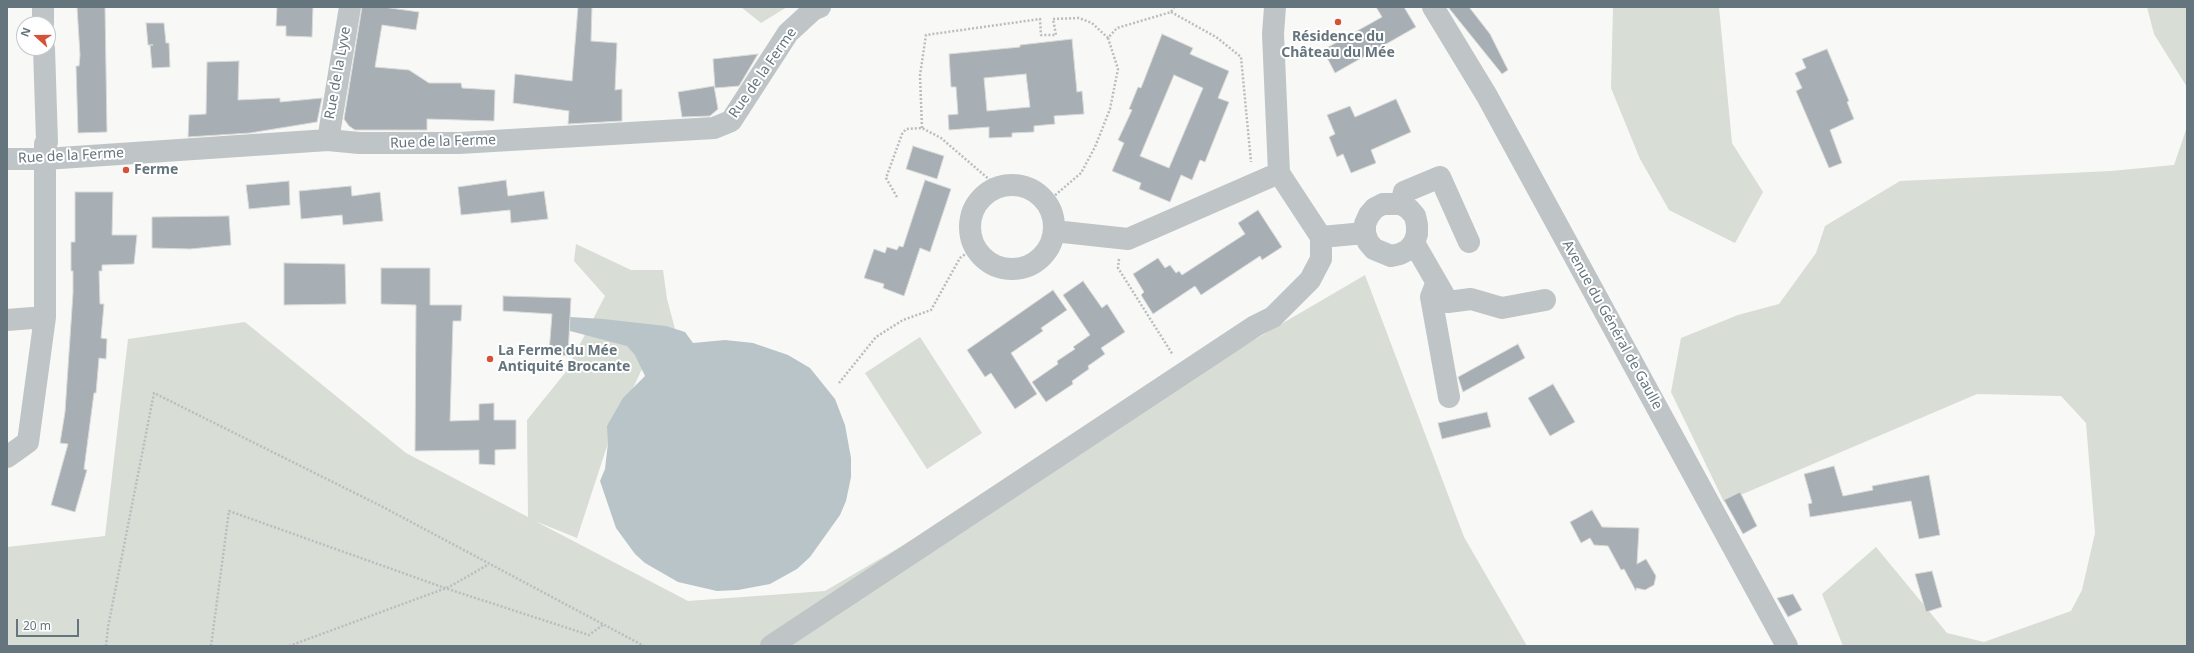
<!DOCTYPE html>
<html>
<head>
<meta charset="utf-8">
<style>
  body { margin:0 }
  #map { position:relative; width:2194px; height:653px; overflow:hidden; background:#f8f8f6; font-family:"Noto Sans",sans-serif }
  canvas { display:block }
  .frame { position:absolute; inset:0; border:8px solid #65757e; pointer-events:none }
  .north { position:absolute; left:16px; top:16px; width:40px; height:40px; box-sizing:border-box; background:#fff; border:1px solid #c1c8cb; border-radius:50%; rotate:291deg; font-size:11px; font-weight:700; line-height:16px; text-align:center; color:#65757e }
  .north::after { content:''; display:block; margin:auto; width:14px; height:18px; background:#d55238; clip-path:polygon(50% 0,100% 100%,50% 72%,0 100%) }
  .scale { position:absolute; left:16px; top:619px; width:63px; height:18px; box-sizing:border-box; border:2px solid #65757e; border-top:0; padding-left:5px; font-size:12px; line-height:14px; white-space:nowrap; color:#65757e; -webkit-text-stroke:3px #fff; paint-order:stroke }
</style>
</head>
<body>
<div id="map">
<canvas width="2194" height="653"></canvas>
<div class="frame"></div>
<div class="north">N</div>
<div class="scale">20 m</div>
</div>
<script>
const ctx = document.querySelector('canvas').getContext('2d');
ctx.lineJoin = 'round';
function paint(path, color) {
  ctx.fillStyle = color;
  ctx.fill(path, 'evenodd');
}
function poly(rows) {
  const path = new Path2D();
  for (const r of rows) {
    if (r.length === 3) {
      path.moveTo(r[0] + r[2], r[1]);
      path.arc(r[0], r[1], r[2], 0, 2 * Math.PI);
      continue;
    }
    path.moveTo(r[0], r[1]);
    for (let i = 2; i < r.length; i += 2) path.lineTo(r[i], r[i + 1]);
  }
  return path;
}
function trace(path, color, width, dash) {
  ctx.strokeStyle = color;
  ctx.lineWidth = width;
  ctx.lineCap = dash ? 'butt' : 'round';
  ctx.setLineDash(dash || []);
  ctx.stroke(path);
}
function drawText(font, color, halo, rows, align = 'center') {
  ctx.font = font + ' "Noto Sans",sans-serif';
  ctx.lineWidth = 4;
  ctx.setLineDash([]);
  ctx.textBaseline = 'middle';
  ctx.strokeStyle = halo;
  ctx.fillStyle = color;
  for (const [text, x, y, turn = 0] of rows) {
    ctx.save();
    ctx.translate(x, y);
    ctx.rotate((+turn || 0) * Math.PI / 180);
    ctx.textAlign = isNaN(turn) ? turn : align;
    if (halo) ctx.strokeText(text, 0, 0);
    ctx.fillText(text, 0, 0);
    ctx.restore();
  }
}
paint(poly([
  [741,7,787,7,761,23],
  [1613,7,1719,7,1732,143,1763,192,1735,243,1669,210,1640,159,1611,88],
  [2147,7,2187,7,2187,87,2154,34],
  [2187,127,2187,646,1843,646,1822,594,1876,547,1947,633,1984,642,2071,611,2082,590,2095,533,2086,423,2061,396,1977,394,1724,502,1671,392,1681,338,1738,315,1779,304,1816,253,1825,226,1900,181,2111,171,2174,165],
  [576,244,631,270,663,270,667,299,675,329,641,371,610,437,577,538,535,521,688,601,825,591,1365,275,1464,537,1527,646,7,646,7,547,105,536,128,339,245,322,406,453,528,517,527,420,565,373,605,296,574,261],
  [920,337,982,433,927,469,865,373]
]), '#d8ddd5');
paint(poly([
  [570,317,603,319,666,326,685,332,693,343,725,340,753,343,788,355,810,368,835,399,845,425,851,458,851,477,846,501,840,515,810,557,797,569,770,584,738,590,717,591,678,582,645,563,635,554,616,528,600,481,605,469,608,443,607,426,623,398,645,376,635,355,627,346,570,331]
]), '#b8c4c7');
const building = poly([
  [77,7,105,7,107,132,78,133,76,66,79,66,80,55,77,7],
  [277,7,313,7,312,37,286,36,286,26,276,26,277,7],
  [362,7,383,7,419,12,416,30,382,25,375,67,409,70,429,83,461,83,462,88,495,90,494,121,427,119,427,130,355,130,349,126,344,119,362,7],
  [578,7,592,7,591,41,617,43,615,90,622,89,622,121,568,124,569,111,513,103,515,74,572,81,578,7],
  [1376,7,1404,7,1416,27,1335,73,1323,50,1382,17,1376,7],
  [1448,7,1469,7,1490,34,1508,70,1502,74,1448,7],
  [146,23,164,23,166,43,169,43,170,67,152,68,150,45,153,45,148,45,146,23],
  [1162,34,1193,48,1190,54,1229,71,1218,98,1229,102,1205,162,1200,160,1192,180,1181,175,1170,202,1139,189,1141,183,1112,171,1124,143,1118,140,1132,110,1129,109,1138,87,1141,88,1162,34],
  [1174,75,1203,88,1169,168,1140,156,1174,75],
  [1072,39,1077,92,1082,91,1084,114,1054,116,1055,124,1034,126,1034,132,1012,133,1012,137,989,138,989,127,949,130,948,115,958,114,956,87,951,87,949,54,1020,47,1020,45,1072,39],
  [1026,74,1030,107,987,111,984,78,1026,74],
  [1827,49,1849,101,1847,102,1854,119,1830,130,1842,163,1829,168,1796,91,1802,88,1795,73,1806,68,1802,59,1827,49],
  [758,54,739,86,715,88,713,59,758,54],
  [239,61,238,100,280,98,280,102,322,98,317,122,250,133,188,137,189,115,206,114,207,62,239,61],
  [714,86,718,109,710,116,682,117,678,92,714,86],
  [1396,99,1411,132,1371,150,1376,163,1351,173,1343,154,1337,157,1329,137,1335,134,1327,115,1350,106,1355,117,1396,99],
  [913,146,944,156,937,179,906,169,913,146],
  [506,180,508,196,544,191,548,219,511,223,510,210,461,215,458,187,506,180],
  [925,180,951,189,930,252,920,248,904,296,883,288,884,284,864,278,874,249,885,253,887,247,897,250,899,246,903,247,925,180],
  [289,181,290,205,249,209,246,185,289,181],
  [351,186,352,196,380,192,383,221,343,225,342,215,301,219,299,191,351,186],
  [75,192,113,192,112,235,137,235,134,264,102,265,102,271,99,271,100,304,104,304,101,338,107,339,106,359,99,358,96,393,94,393,84,469,87,470,75,512,51,505,68,444,60,443,65,412,73,293,73,271,71,271,71,242,75,242,75,192],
  [1258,210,1282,247,1262,260,1260,256,1201,295,1195,286,1153,314,1141,295,1144,292,1133,274,1158,258,1165,268,1170,265,1176,273,1179,271,1182,275,1245,234,1238,223,1258,210],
  [229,216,231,245,190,249,152,248,152,217,229,216],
  [284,263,345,264,346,304,284,305,284,263],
  [381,268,430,268,430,305,462,305,461,321,453,321,450,421,479,420,479,404,494,403,494,420,516,420,516,449,495,450,495,465,479,464,479,450,415,451,416,305,381,304,381,268],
  [1083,281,1102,308,1107,304,1125,332,1101,348,1105,354,1088,366,1089,369,1072,381,1073,384,1046,402,1032,382,1058,364,1057,361,1075,349,1073,347,1090,335,1063,295,1083,281],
  [1053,290,1067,310,1041,328,1043,331,1011,353,1037,394,1015,409,991,373,985,377,967,350,1053,290],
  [503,296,571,298,568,356,549,353,552,314,503,311,503,296],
  [1518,344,1525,358,1463,392,1458,377,1518,344],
  [1553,384,1575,422,1550,436,1528,398,1553,384],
  [1487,412,1491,427,1442,439,1438,423,1487,412],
  [1834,466,1843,496,1873,490,1872,486,1929,475,1940,535,1919,539,1911,501,1810,517,1808,504,1812,503,1804,474,1834,466],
  [1740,492,1757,526,1743,534,1724,500,1740,492],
  [1592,510,1602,527,1639,528,1637,564,1646,559,1656,576,1654,585,1645,590,1636,588,1636,591,1624,569,1621,570,1608,546,1594,545,1590,538,1581,543,1570,522,1592,510],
  [1932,571,1942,607,1926,612,1915,574,1932,571],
  [1793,594,1802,610,1788,617,1777,598,1793,594]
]);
paint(building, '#a7afb4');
trace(building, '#dadad8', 1);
trace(poly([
  [1171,12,1216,37,1241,57,1251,162],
  [922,128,920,75,926,35,1040,19,1041,35,1056,35,1053,19,1079,18,1092,23,1108,38],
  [897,197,886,178,902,134,906,129,922,128,941,138,998,187],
  [1046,203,1081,173,1095,147,1110,109,1118,69,1108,38,1117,28,1171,12,1174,7],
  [1119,259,1118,268,1173,355],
  [839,383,876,337,903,320,931,310,960,258,975,247],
  [106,646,108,627,154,393,383,507,644,646],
  [211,646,229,511,445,588,589,635,604,624],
  [289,646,449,587,489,564]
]), '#babdbf', 2.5, [2, 2]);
trace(poly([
  [43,7,43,24],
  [1433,7,1487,96,1787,646],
  [328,140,350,7],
  [7,159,45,159,328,140,359,143,459,143,714,128,731,121,788,33,813,10,820,7],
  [1012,227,42],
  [1401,204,1404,192,1440,177,1469,242],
  [1054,231,1128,239,1279,173],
  [1321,237,1365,233],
  [1414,243,1408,250,1400,254,1391,256,1374,249,1368,242,1365,233,1365,224,1369,215,1375,208,1383,204,1401,204,1409,209,1415,216,1417,225,1417,234,1414,243,1448,302,1471,299,1502,308,1545,300],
  [1436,284,1431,297,1449,397],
  [7,320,45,317],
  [7,457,28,442,45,317,45,144,47,142,44,48],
  [771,646,1255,326,1273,317,1310,280,1321,259,1321,237,1279,173,1273,34,1275,7]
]), '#bfc4c7', 22);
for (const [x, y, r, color] of [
  [1338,22,4,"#d55238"],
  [126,170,4,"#d55238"],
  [490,359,4,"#d55238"]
]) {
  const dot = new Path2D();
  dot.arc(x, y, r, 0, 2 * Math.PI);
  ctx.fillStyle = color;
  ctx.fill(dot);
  trace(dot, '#fff', 1.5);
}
drawText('bold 14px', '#65757e', '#fff', [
  ["Résidence du",1338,37,"center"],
  ["Château du Mée",1338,53,"center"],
  ["Ferme",134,170],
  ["La Ferme du Mée",498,351],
  ["Antiquité Brocante",498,367]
], 'left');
drawText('14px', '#65757e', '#fff', [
  ["Rue de la Lyve",338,73,-80],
  ["Rue de la Ferme",763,73,-55],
  ["Rue de la Ferme",443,142,-2],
  ["Rue de la Ferme",71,156,-3],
  ["Avenue du Général de Gaulle",1612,325,61]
]);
</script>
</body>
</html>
